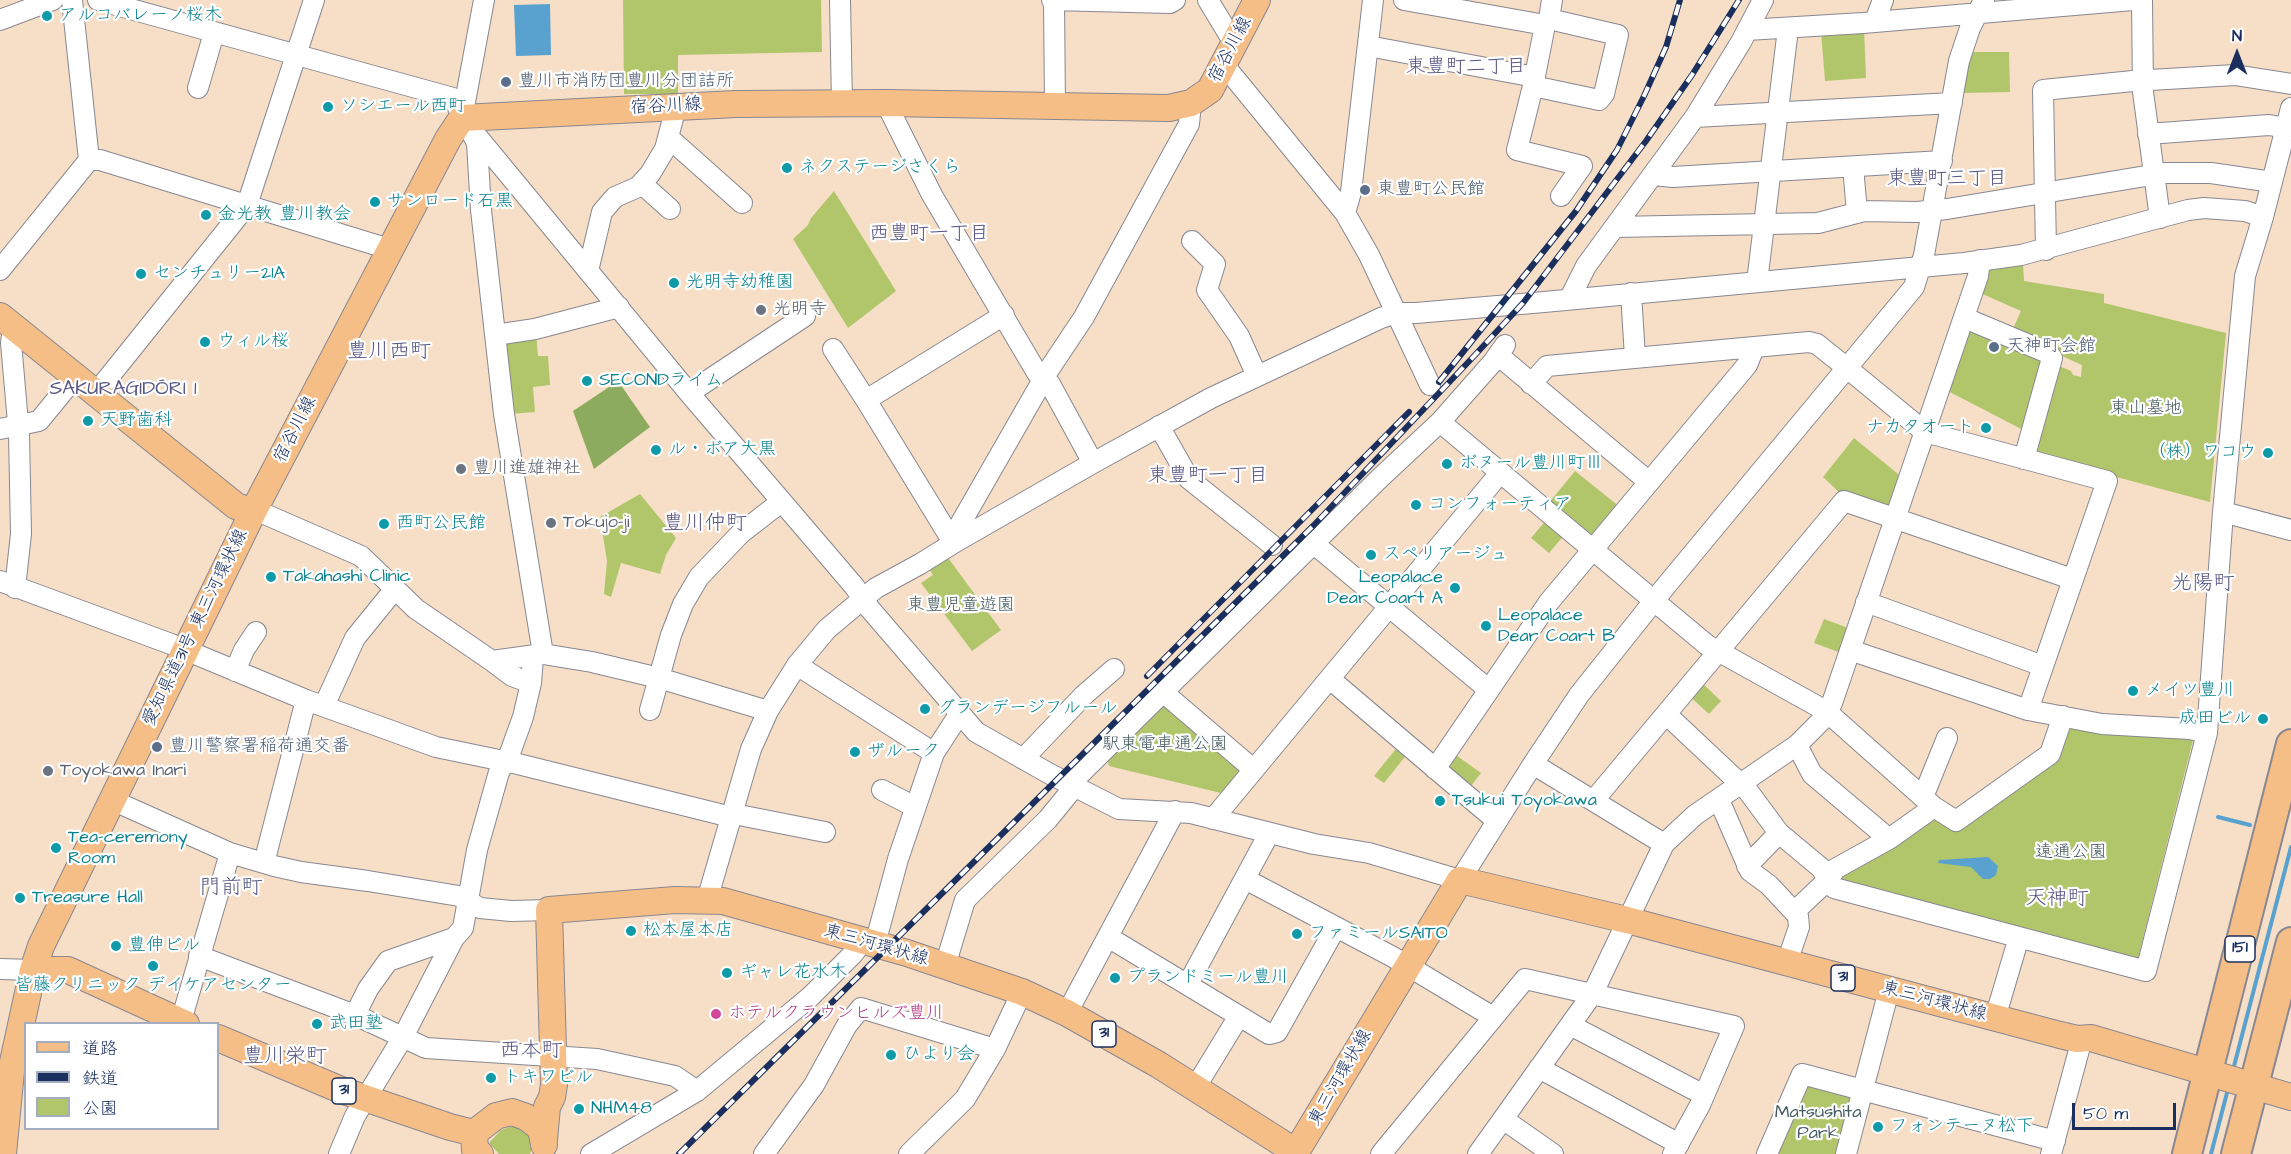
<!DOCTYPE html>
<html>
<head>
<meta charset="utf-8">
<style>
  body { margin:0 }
  #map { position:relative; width:2291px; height:1154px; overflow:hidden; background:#f6dfc6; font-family:"Architects Daughter","Klee One",sans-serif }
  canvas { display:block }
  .legend { position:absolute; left:24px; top:1022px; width:195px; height:108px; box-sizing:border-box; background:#fff; border:2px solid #a4acbf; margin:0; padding:8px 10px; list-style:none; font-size:18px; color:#1b2f5e }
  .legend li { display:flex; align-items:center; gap:12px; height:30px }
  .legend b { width:30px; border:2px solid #a4acbf }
  .north { position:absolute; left:2207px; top:24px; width:60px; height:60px; -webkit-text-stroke:4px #fff; paint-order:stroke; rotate:0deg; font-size:16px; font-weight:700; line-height:24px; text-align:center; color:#1b2f5e }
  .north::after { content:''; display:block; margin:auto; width:21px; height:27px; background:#1b2f5e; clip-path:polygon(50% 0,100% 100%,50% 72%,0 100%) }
  .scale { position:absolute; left:2072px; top:1103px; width:104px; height:27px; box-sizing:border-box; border:3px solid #1b2f5e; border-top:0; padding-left:8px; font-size:18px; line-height:21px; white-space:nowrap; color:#1b2f5e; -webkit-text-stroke:4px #fff; paint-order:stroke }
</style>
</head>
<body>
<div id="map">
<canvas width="2291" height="1154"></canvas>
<ul class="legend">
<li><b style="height:8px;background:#f6be87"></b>道路</li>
<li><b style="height:8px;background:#1b2f5e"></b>鉄道</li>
<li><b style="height:16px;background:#b1c66b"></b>公園</li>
</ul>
<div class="north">N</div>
<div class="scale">50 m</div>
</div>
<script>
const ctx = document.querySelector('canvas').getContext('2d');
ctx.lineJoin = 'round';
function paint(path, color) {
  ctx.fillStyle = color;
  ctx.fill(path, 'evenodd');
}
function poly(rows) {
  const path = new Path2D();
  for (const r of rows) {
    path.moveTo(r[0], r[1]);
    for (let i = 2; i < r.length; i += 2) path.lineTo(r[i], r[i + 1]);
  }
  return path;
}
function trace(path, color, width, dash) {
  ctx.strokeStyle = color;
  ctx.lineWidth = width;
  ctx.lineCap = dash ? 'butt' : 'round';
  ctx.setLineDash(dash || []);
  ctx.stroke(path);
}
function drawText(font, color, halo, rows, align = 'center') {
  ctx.font = font + ' "Architects Daughter","Klee One",sans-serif';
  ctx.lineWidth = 4.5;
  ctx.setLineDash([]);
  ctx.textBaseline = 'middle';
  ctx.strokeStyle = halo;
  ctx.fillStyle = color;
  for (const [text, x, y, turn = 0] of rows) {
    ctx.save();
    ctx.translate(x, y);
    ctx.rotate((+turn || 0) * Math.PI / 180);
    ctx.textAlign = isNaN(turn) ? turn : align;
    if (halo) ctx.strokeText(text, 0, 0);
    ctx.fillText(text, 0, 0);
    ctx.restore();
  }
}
paint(poly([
  [623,0,821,0,822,52,678,55,678,94,624,94],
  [1864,27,1866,78,1825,81,1821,32],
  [1972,52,2009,52,2010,92,1962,93],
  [834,191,896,291,848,328,793,239,808,225,811,218],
  [2023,263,2024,281,2104,294,2104,303,2226,333,2210,502,2019,451,2027,432,1944,389,1967,327,2071,371,2073,375,2081,377,2082,365,2011,333,2021,311,1978,292,1987,268],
  [536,333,538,356,548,356,550,385,533,387,535,412,509,414,504,337],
  [1854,438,1903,478,1893,508,1842,495,1823,477],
  [1575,471,1620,507,1594,538,1588,537,1548,504],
  [640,494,676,538,666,555,660,574,621,563,611,597,604,594,607,561,600,517],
  [1548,518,1566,533,1549,553,1531,538],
  [946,555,1001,630,972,651,921,583,933,575,927,566],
  [1824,619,1851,629,1841,653,1814,643],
  [1700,681,1721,701,1709,714,1688,695],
  [1160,704,1167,704,1243,766,1243,774,1228,792,1221,793,1109,766,1107,757],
  [2064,727,2188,734,2193,740,2138,958,2129,962,1837,883,1836,875,1934,814,1957,825,2053,756],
  [1399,745,1408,753,1384,783,1374,776],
  [1453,753,1481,773,1467,791,1445,773],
  [1805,1083,1851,1091,1854,1098,1840,1154,1773,1154],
  [515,1125,529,1132,532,1148,530,1154,499,1154,489,1143,501,1130]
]), '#b1c66b');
paint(poly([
  [618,381,650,427,594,469,573,411]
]), '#8cab5f');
paint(poly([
  [550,4,551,55,516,56,514,5],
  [1988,857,1998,866,1996,875,1990,879,1983,879,1971,867,1938,863,1939,860]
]), '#59a2d0');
trace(poly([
  [2218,817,2250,825],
  [2233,1070,2291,847],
  [2211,1154,2228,1089]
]), '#59a2d0', 4);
const minor = poly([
  [72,0,89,160],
  [98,0,453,98,477,143,481,210,504,414,543,654],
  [840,0,842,104],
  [1052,0,1170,3,1175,0],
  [1054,0,1055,107],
  [1208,0,1234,43],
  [1404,0,1545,25],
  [2142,0,2143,92,2160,218],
  [1549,19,1545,25,1533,86,1517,150,1582,166,1561,196],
  [0,20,53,0],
  [1875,21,1883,0],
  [1747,30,1863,23,2133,0],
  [1368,46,1535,77],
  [1224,65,1345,213,1369,255,1430,385],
  [1533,86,1599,100,1604,94,1618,35,1549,19,1552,0],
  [198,88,214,33],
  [886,103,932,195,1037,373,1050,384,1093,463],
  [1695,117,1952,103],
  [462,118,689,393,854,586,870,609,976,732,1050,774,1119,809,1191,813,1314,844,1369,853,1460,880,1533,764,1579,695,1665,587,1914,287,1924,255,1959,61,1970,28,1984,0],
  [462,118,484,0],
  [2148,134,2269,125,2286,128],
  [669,138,742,203],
  [1853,167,1857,212],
  [1654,175,1673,177,1942,161],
  [642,184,670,209],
  [1345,213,1351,192,1373,0],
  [1615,227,1818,223,1864,211,1917,212,1947,209,2164,173,2211,173,2272,182],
  [1192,241,1215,264,1207,290,1239,336,1257,376],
  [2046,250,2043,90,2133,81,2235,75,2291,84],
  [0,270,89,160,100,160,389,249],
  [588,271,602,212,615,197,638,187,650,174,665,149,676,107],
  [1757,282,1788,29],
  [1631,293,1635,357],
  [1570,298,1586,266,1695,117,1741,42,1763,0],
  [1965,318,2048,353,2052,358,2024,459],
  [13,328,11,343,19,434,21,534,15,588],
  [495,335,535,329,619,307],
  [833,349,866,400],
  [1498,355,1649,482],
  [1531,384,1547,366,1809,342,1817,344,1847,368,1925,432,2107,481,2028,710,1850,650],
  [96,393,247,205,314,0],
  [689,393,805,316],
  [1440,422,1707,645,1826,711,1934,807,1889,839,1835,869,1829,879,1794,912],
  [1159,426,1189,479,1272,545],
  [0,429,39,421,75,377],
  [253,512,267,515,361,556,416,609,492,661,543,654,592,662,659,678,768,711],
  [2223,512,2291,530],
  [957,541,958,528,1048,371,1084,317,1189,124,1191,103],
  [957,541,948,534,866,400,1004,315],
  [1313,543,1489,690],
  [0,581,171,644,306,700,436,747,518,764,723,815,739,815,825,832],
  [1866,602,2043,666],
  [492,661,512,676,531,683],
  [797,665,934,753],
  [235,671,244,650,256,632],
  [1330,679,1497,821],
  [1164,693,1253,769],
  [324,706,355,638,394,590],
  [650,710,671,635,683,604,699,577,741,533,781,502],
  [2028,710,2102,724,2190,729,2207,733],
  [1666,714,1748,791,1779,833,1821,868,1834,888,2146,971,2207,733,2223,512,2245,276,2263,217,2291,108],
  [1797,745,1812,774,1889,839],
  [1023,759,1084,695,1114,669],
  [1533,764,1664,844],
  [1435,769,1549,602,1747,365,1754,348],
  [882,790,915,807],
  [1923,797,1947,738],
  [112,800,230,853,274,866,301,872,368,881,459,896,480,908,511,911,549,910],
  [1594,800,1844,501,2072,579],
  [1719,800,1750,871,1769,885,1798,916,1799,927,1787,962],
  [1934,807,1956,821,2050,754,2063,716],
  [1213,819,1500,473],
  [264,863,306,700],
  [1747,866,1779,833],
  [1245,879,1393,957,1493,1017],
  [707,900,751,749,768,711,797,665,827,629,876,588,920,564,957,541,1093,463,1211,398,1381,318,1396,313,1416,313,1544,302,1964,263,2021,255,2188,210,2204,208,2245,211,2263,217],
  [1108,937,1269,1034,1277,1032,1336,927],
  [875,944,898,859,934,753,960,713],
  [199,956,355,1015,426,1048,597,1059,675,1076,697,1091],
  [945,966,965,900,1048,819,1070,792,1075,779,1380,478,1440,422,1493,362,1505,345],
  [0,969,33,970],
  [1188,984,1265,841,1266,832],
  [1067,1013,1175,811],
  [355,1015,368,989,388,961,454,938],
  [1995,1018,2019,937],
  [181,1021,230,853],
  [1570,1025,1704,1095],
  [1539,1068,1679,1144],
  [1195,1088,1239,1016],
  [1503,1119,1553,1154],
  [339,1154,355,1116,403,1037,454,938,463,928,477,850,499,772,510,753,523,717,531,683,533,657],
  [591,1154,697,1091,810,997,853,954,862,942],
  [764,1154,814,1085,847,1025,861,1008,995,1049],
  [909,1154,965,1099,995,1049,1022,992],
  [1381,1154,1525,979,1734,1026,1700,1105,1673,1154],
  [1478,1154,1593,993,1664,844,1695,815,1797,745,1821,721,1832,703,1978,276,1980,260],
  [1767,1154,1802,1074,2055,1141],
  [1846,1154,1889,990],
  [2051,1154,2082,1039]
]);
const major = poly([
  [0,316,236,506,253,512],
  [33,970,68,970,186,1024],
  [218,1038,341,1090,450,1127,474,1133],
  [544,1140,547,1107,552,1097,554,1085,549,910,675,900,723,901,907,953,1022,992,1067,1013,1159,1065,1296,1152,1460,880,1627,920,2060,1035,2077,1039,2091,1038,2291,1097],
  [3,1154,11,1071,33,970,41,946,253,512,448,139,462,118,736,104,886,103,1169,108,1191,103,1210,90,1257,0],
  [480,1154,475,1150,474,1133,496,1116,512,1112,526,1117,538,1126,542,1133,544,1145]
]);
const highway = poly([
  [2187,1154,2291,744],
  [2236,1154,2291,942]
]);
trace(minor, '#888792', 22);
trace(major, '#888792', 28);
trace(highway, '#888792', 32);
trace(minor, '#fff', 20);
trace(major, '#f6be87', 26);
trace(highway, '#f6be87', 28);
const rail = poly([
  [1439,382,1576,211,1617,150,1644,96,1666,47,1680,0],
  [1147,676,1409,412],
  [679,1154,1314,525,1475,355,1523,303,1646,141,1692,75,1739,0]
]);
trace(rail, '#1b2f5e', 6);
trace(rail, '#fff', 4, [11]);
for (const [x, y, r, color] of [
  [47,16,6,"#0f9aa8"],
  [506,82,6,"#5c6f8a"],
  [328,107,6,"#0f9aa8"],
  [787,168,6,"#0f9aa8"],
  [1365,190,6,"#5c6f8a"],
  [375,202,6,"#0f9aa8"],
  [206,215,6,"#0f9aa8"],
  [141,274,6,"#0f9aa8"],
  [674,283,6,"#0f9aa8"],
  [761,310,6,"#6b7280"],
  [205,342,6,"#0f9aa8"],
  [1994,347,6,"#5c6f8a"],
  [587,381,6,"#0f9aa8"],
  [88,421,6,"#0f9aa8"],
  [1986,428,6,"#0f9aa8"],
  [656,450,6,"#0f9aa8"],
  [2268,453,6,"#0f9aa8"],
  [1447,464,6,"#0f9aa8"],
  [461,469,6,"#6b7280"],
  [1416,505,6,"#0f9aa8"],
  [551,523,6,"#6b7280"],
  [384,524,6,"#0f9aa8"],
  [1371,555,6,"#0f9aa8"],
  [271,577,6,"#0f9aa8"],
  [1455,588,6,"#0f9aa8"],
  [1486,626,6,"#0f9aa8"],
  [2133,691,6,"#0f9aa8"],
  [925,709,6,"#0f9aa8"],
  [2263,719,6,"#0f9aa8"],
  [157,747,6,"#5c6f8a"],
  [855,752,6,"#0f9aa8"],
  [48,771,6,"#6b7280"],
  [1440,801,6,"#0f9aa8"],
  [56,848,6,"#0f9aa8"],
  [20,898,6,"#0f9aa8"],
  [631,931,6,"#0f9aa8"],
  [1297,934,6,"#0f9aa8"],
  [116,946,6,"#0f9aa8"],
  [153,966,6,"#0f9aa8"],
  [727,973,6,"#0f9aa8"],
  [1115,978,6,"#0f9aa8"],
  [716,1014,6,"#d1479c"],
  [317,1024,6,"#0f9aa8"],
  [891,1055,6,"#0f9aa8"],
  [491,1078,6,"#0f9aa8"],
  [579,1109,6,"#0f9aa8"],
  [1878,1127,6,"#0f9aa8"]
]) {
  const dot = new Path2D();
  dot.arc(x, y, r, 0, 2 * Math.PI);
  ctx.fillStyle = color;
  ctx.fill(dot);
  trace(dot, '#fff', 2);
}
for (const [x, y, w] of [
  [2240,949,30],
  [1843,978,24],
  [1104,1034,24],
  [344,1091,24]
]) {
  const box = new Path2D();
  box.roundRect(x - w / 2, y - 13, w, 26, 4.5);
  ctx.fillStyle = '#fff';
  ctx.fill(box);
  trace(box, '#1b2f5e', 1.5);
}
drawText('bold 16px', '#1b2f5e', null, [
  ["151",2240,949],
  ["31",1843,978],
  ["31",1104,1034],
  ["31",344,1091]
]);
drawText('18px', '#0d838f', '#fff', [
  ["アルコバレーノ桜木",59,16],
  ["ソシエール西町",340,107],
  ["ネクステージさくら",799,168],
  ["サンロード石黒",387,202],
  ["金光教 豊川教会",218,215],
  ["センチュリー21A",153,274],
  ["光明寺幼稚園",686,283],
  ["ウィル桜",217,342],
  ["SECONDライム",599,381],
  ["天野歯科",100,421],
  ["ナカタオート",1974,428,"right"],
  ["ル・ボア大黒",668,450],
  ["（株）ワコウ",2256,453,"right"],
  ["ボヌール豊川町Ⅲ",1459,464],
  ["コンフォーティア",1428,505],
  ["西町公民館",396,524],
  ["スペリアージュ",1383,555],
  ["Takahashi Clinic",283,577],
  ["Leopalace",1443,578,"right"],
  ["Dear Coart A",1443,599,"right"],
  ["Leopalace",1498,616],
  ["Dear Coart B",1498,637],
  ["メイツ豊川",2145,691],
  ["グランデージフルール",937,709],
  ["成田ビル",2251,719,"right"],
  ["ザルーク",867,752],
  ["Tsukui Toyokawa",1452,801],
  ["Tea-ceremony",68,838],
  ["Room",68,859],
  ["Treasure Hall",32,898],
  ["松本屋本店",643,931],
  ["ファミールSAITO",1309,934],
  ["豊伸ビル",128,946],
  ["ギャレ花水木",739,973],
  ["プランドミール豊川",1127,978],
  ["皆藤クリニック デイケアセンター",153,986,"center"],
  ["武田塾",329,1024],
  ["ひより会",903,1055],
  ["トキワビル",503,1078],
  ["NHM48",591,1109],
  ["フォンテーヌ松下",1890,1127]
], 'left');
drawText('18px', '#1b2f5e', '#fff', [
  ["宿谷川線",1231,50,-62],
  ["宿谷川線",666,107,-3],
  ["宿谷川線",296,430,-63],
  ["愛知県道31号 東三河環状線",196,628,-64],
  ["東三河環状線",876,946,16],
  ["東三河環状線",1934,1002,15],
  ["東三河環状線",1341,1078,-60]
]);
drawText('18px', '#4e5e75', '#fff', [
  ["豊川市消防団豊川分団詰所",518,82],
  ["東豊町公民館",1377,190],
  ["天神町会館",2006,347],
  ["豊川警察署稲荷通交番",169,747]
], 'left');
drawText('18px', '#5b616d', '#fff', [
  ["光明寺",773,310],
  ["豊川進雄神社",473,469],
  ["Tokujo-ji",563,523],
  ["Toyokawa Inari",60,771]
], 'left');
drawText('18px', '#485c62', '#fff', [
  ["東山墓地",2146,409],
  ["東豊児童遊園",961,606],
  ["駅東電車通公園",1165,745],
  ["遠通公園",2071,853],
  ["Matsushita",1818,1113],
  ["Park",1818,1134]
]);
drawText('18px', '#b23c85', '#fff', [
  ["ホテルクラウンヒルズ豊川",728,1014]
], 'left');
drawText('20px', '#595884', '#fff', [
  ["東豊町二丁目",1466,68],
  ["東豊町三丁目",1947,180],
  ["西豊町一丁目",929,235],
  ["SAKURAGIDŌRI 1",123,390],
  ["東豊町一丁目",1208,477]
]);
drawText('21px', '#595884', '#fff', [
  ["豊川西町",389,353],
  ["豊川仲町",705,525],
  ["光陽町",2203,585],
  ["門前町",231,889],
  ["天神町",2057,900],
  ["西本町",531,1052],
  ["豊川栄町",285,1058]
]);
</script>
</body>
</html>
